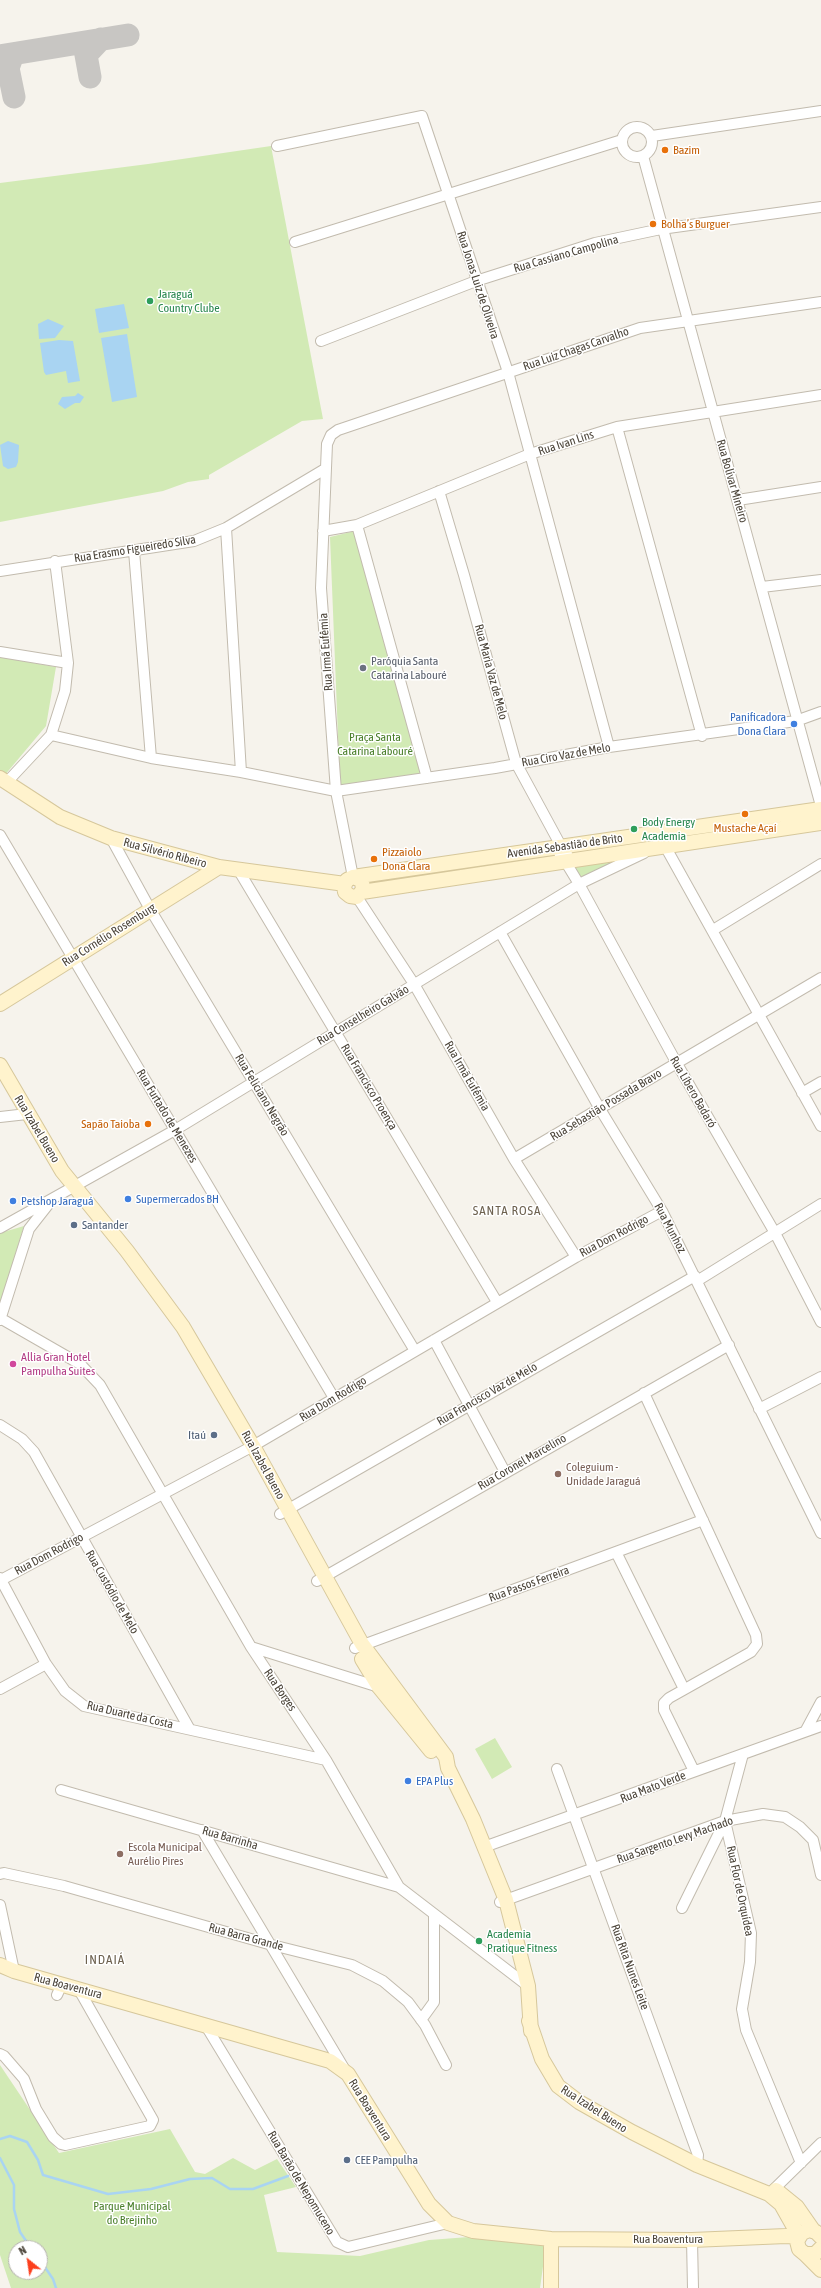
<!DOCTYPE html>
<html>
<head>
<meta charset="utf-8">
<style>
  body { margin:0 }
  #map { position:relative; width:821px; height:2288px; overflow:hidden; background:#f6f3ec; font-family:"Asap Condensed",sans-serif }
  canvas { display:block }
  .north { position:absolute; left:8px; top:2240px; width:40px; height:40px; box-sizing:border-box; background:#fff; border:1px solid #b7b4b0; border-radius:50%; rotate:330deg; font-size:11px; font-weight:700; line-height:16px; text-align:center; color:#4b4439 }
  .north::after { content:''; display:block; margin:auto; width:14px; height:18px; background:#fc3f1d; clip-path:polygon(50% 0,100% 100%,50% 72%,0 100%) }
</style>
</head>
<body>
<div id="map">
<canvas width="821" height="2288"></canvas>
<div class="north">N</div>
</div>
<script>
const ctx = document.querySelector('canvas').getContext('2d');
ctx.lineJoin = 'round';
function paint(path, color) {
  ctx.fillStyle = color;
  ctx.fill(path, 'evenodd');
}
function poly(rows) {
  const path = new Path2D();
  for (const r of rows) {
    if (r.length === 3) {
      path.moveTo(r[0] + r[2], r[1]);
      path.arc(r[0], r[1], r[2], 0, 2 * Math.PI);
      continue;
    }
    path.moveTo(r[0], r[1]);
    for (let i = 2; i < r.length; i += 2) path.lineTo(r[i], r[i + 1]);
  }
  return path;
}
function trace(path, color, width, dash) {
  ctx.strokeStyle = color;
  ctx.lineWidth = width;
  ctx.lineCap = dash ? 'butt' : 'round';
  ctx.setLineDash(dash || []);
  ctx.stroke(path);
}
function drawText(font, color, halo, rows, align = 'center') {
  ctx.font = font + ' "Asap Condensed",sans-serif';
  ctx.lineWidth = 3;
  ctx.setLineDash([]);
  ctx.textBaseline = 'middle';
  ctx.strokeStyle = halo;
  ctx.fillStyle = color;
  for (const [text, x, y, turn = 0] of rows) {
    ctx.save();
    ctx.translate(x, y);
    ctx.rotate((+turn || 0) * Math.PI / 180);
    ctx.textAlign = isNaN(turn) ? turn : align;
    if (halo) ctx.strokeText(text, 0, 0);
    ctx.fillText(text, 0, 0);
    ctx.restore();
  }
}
paint(poly([
  [271,146,323,419,302,421,209,475,209,479,188,482,163,491,0,522,0,183,148,164],
  [355,531,422,774,340,786,330,537],
  [0,657,56,667,46,726,4,776,0,773],
  [639,854,583,883,569,863],
  [24,1226,0,1304,0,1233],
  [495,1738,512,1767,492,1779,475,1749],
  [0,2065,59,2153,170,2129,195,2172,205,2174,233,2158,255,2170,277,2159,296,2187,264,2195,277,2252,360,2256,429,2240,469,2237,546,2245,540,2288,11,2288,0,2255],
  [16,2248,40,2248,40,2272,16,2272]
]), '#d2eab5');
paint(poly([
  [124,304,129,328,99,333,95,309],
  [48,319,64,326,55,338,39,339,38,324],
  [127,334,137,397,112,402,101,338],
  [59,340,73,341,80,381,68,383,66,371,46,375,44,372,40,343],
  [78,393,84,397,80,403,75,403,65,409,58,404,62,397,75,396],
  [8,441,19,445,18,462,16,467,8,469,3,466,0,445]
]), '#a9d4f2');
trace(poly([
  [0,2139,10,2136,27,2142,38,2160,43,2175,108,2194,151,2189,190,2179,212,2178,230,2189,253,2189,288,2176],
  [0,2158,14,2185,14,2209,20,2232,31,2248],
  [40,2260,53,2279,56,2288]
]), '#a9d4f2', 2.5);
trace(poly([
  [0,56,128,35],
  [90,77,86,55,101,39],
  [14,97,8,68,12,57,17,53]
]), '#c8c6c3', 23);
const street = poly([
  [637,142,15],
  [652,136,821,111],
  [277,146,422,116,508,372,609,747],
  [643,156,821,806],
  [295,242,622,140],
  [321,341,476,281,595,243,661,229,821,207],
  [617,427,702,736],
  [439,491,464,575,516,763,561,846,565,848,567,854,565,861],
  [738,500,821,487],
  [357,525,427,778],
  [226,528,241,772],
  [323,531,357,525,530,454,617,427,821,395],
  [134,551,151,758],
  [0,571,194,541,226,528,325,469],
  [762,587,821,580],
  [0,652,68,663],
  [51,735,151,758,241,772,336,791,495,768,609,747,796,721,821,712],
  [7,782,51,735,65,691,68,663,55,561],
  [0,835,334,1398],
  [111,838,150,909,415,1351],
  [561,846,558,849,561,858,565,861,579,884,676,1062,775,1233,821,1322],
  [665,846,821,1126],
  [239,871,497,1302],
  [353,877,336,791,321,588,327,444,331,435,338,430,640,328,821,302],
  [357,897,414,984,514,1159,576,1257],
  [713,930,821,864],
  [500,932,600,1109,662,1211,821,1533],
  [802,1093,821,1082],
  [0,1117,27,1114],
  [514,1159,821,978],
  [0,1228,175,1130,579,884,644,853],
  [697,1281,821,1204],
  [0,1318,80,1364,100,1385,251,1647,326,1760,399,1887,528,1986],
  [0,1320,29,1229,51,1201],
  [434,1340,505,1472],
  [644,1393,756,1635,757,1644,751,1652,669,1698,664,1703,664,1710,694,1771],
  [759,1409,821,1377],
  [0,1425,22,1439,34,1452,189,1728],
  [280,1514,695,1276],
  [616,1552,684,1689],
  [0,1578,46,1664,65,1691,84,1706,326,1760],
  [1,1580,253,1446,576,1257,662,1211],
  [317,1581,729,1345],
  [251,1647,379,1687],
  [355,1648,703,1520],
  [0,1689,46,1664],
  [806,1730,821,1702],
  [743,1754,725,1821,751,1933,750,1962,742,2009,746,2030,801,2163],
  [557,1769,698,2155,697,2165],
  [61,1790,399,1887],
  [202,1830,345,2070],
  [484,1847,821,1726],
  [0,1874,4,1873,64,1886,272,1945,352,1965,383,1981,408,2002,425,2025,446,2065],
  [500,1902,725,1821,763,1814,785,1817,800,1827,813,1840,821,1875],
  [0,1905,14,1971],
  [682,1908,725,1821],
  [57,1995,62,1984],
  [421,2020,434,2002,434,1914],
  [206,2026,337,2242,348,2247,448,2223],
  [0,2054,4,2056,24,2079,36,2109,53,2137,61,2144,65,2145,150,2126,153,2120,78,1988],
  [769,2194,821,2143],
  [692,2240,693,2288]
]);
const secondary = poly([
  [0,778,60,817,111,838,219,867,345,884],
  [356,878,362,881,363,890,357,897,350,896,345,892,344,886,347,880,353,877,821,809],
  [362,892,821,823],
  [0,1004,219,867],
  [0,1065,62,1171,127,1251,183,1327,253,1446,362,1644,446,1757,448,1768,473,1819,506,1900,528,1986,531,2031],
  [362,1659,379,1687,431,1751],
  [0,1965,14,1971,330,2061,348,2074,429,2204,448,2223,473,2231,551,2239,692,2240,786,2236,799,2237],
  [529,2021,542,2059,558,2086,579,2102,632,2132,697,2165,769,2194,781,2204,799,2236],
  [776,2190,797,2207,813,2230],
  [821,2237,816,2232,809,2230,802,2233,797,2241,799,2249,805,2254,815,2254,821,2248],
  [551,2239,551,2288],
  [805,2254,821,2270]
]);
trace(street, '#c2bbae', 12);
trace(secondary, '#d6c79b', 16);
trace(street, '#fff', 10);
trace(secondary, '#fff3cd', 14);
for (const [x, y, r, color] of [
  [665,150,4,"#e8710a"],
  [653,224,4,"#e8710a"],
  [150,301,4,"#2e9e5b"],
  [363,668,4,"#6b7280"],
  [794,724,4,"#3f7fe0"],
  [745,814,4,"#e8710a"],
  [634,829,4,"#2e9e5b"],
  [374,859,4,"#e8710a"],
  [148,1124,4,"#e8710a"],
  [128,1199,4,"#3f7fe0"],
  [13,1201,4,"#3f7fe0"],
  [74,1225,4,"#5c6f8a"],
  [13,1364,4,"#d1479c"],
  [214,1435,4,"#5c6f8a"],
  [558,1474,4,"#8d6e63"],
  [408,1781,4,"#3f7fe0"],
  [120,1854,4,"#8d6e63"],
  [479,1941,4,"#2e9e5b"],
  [347,2160,4,"#5c6f8a"]
]) {
  const dot = new Path2D();
  dot.arc(x, y, r, 0, 2 * Math.PI);
  ctx.fillStyle = color;
  ctx.fill(dot);
  trace(dot, '#fff', 1.5);
}
drawText('12px', '#c56008', '#fff', [
  ["Bazim",673,150],
  ["Bolha’s Burguer",661,224],
  ["Mustache Açaí",745,828,"center"],
  ["Pizzaiolo",382,852],
  ["Dona Clara",382,866],
  ["Sapão Taioba",140,1124,"right"]
], 'left');
drawText('12px', '#4b4439', '#fff', [
  ["Rua Cassiano Campolina",566,254,-16],
  ["Rua Jonas Luiz de Oliveira",478,285,72],
  ["Rua Luiz Chagas Carvalho",576,349,-19],
  ["Rua Ivan Lins",566,443,-18],
  ["Rua Bolívar Mineiro",732,481,74],
  ["Rua Erasmo Figueiredo Silva",135,549,-9],
  ["Rua Irmã Eufêmia",326,652,-94],
  ["Rua Maria Vaz de Melo",491,672,75],
  ["Rua Ciro Vaz de Melo",566,755,-10],
  ["Avenida Sebastião de Brito",565,846,-8],
  ["Rua Silvério Ribeiro",165,853,15],
  ["Rua Cornélio Rosemburg",109,935,-32],
  ["Rua Conselheiro Galvão",363,1015,-31],
  ["Rua Irmã Eufêmia",467,1076,60],
  ["Rua Francisco Proença",369,1087,59],
  ["Rua Líbero Badaró",693,1092,60],
  ["Rua Feliciano Negrão",262,1095,59],
  ["Rua Sebastião Possada Bravo",606,1105,-31],
  ["Rua Furtado de Menezes",167,1116,59],
  ["Rua Izabel Bueno",37,1129,59],
  ["Rua Munhoz",670,1228,62],
  ["Rua Dom Rodrigo",614,1236,-28],
  ["Rua Francisco Vaz de Melo",487,1394,-30],
  ["Rua Dom Rodrigo",333,1399,-31],
  ["Rua Coronel Marcelino",522,1462,-30],
  ["Rua Izabel Bueno",263,1465,61],
  ["Rua Dom Rodrigo",49,1554,-28],
  ["Rua Passos Ferreira",529,1584,-20],
  ["Rua Custódio de Melo",112,1592,60],
  ["Rua Borges",280,1690,56],
  ["Rua Duarte da Costa",130,1715,13],
  ["Rua Mato Verde",653,1787,-21],
  ["Rua Barrinha",230,1838,16],
  ["Rua Sargento Levy Machado",675,1840,-19],
  ["Rua Flor de Orquídea",740,1891,78],
  ["Rua Barra Grande",246,1937,15],
  ["Rua Rita Nunes Leite",630,1967,70],
  ["Rua Boaventura",68,1986,15],
  ["Rua Izabel Bueno",594,2109,33],
  ["Rua Boaventura",370,2110,58],
  ["Rua Barão de Nepomuceno",301,2183,59],
  ["Rua Boaventura",668,2239]
]);
drawText('12px', '#27864d', '#fff', [
  ["Jaraguá",158,294],
  ["Country Clube",158,308],
  ["Body Energy",642,822],
  ["Academia",642,836],
  ["Academia",487,1934],
  ["Pratique Fitness",487,1948]
], 'left');
drawText('12px', '#5b616d', '#fff', [
  ["Paróquia Santa",371,661],
  ["Catarina Labouré",371,675]
], 'left');
drawText('12px', '#366cbe', '#fff', [
  ["Panificadora",786,717,"right"],
  ["Dona Clara",786,731,"right"],
  ["Supermercados BH",136,1199],
  ["Petshop Jaraguá",21,1201],
  ["EPA Plus",416,1781]
], 'left');
drawText('12px', '#4a7f2a', '#fff', [
  ["Praça Santa",375,737],
  ["Catarina Labouré",375,751],
  ["Parque Municipal",132,2206],
  ["do Brejinho",132,2220]
]);
drawText('12px', '#4e5e75', '#fff', [
  ["Santander",82,1225],
  ["Itaú",206,1435,"right"],
  ["CEE Pampulha",355,2160]
], 'left');
drawText('12px', '#b23c85', '#fff', [
  ["Allia Gran Hotel",21,1357],
  ["Pampulha Suites",21,1371]
], 'left');
drawText('12px', '#785e54', '#fff', [
  ["Coleguium -",566,1467],
  ["Unidade Jaraguá",566,1481],
  ["Escola Municipal",128,1847],
  ["Aurélio Pires",128,1861]
], 'left');
ctx.letterSpacing = '1px';
drawText('13px', '#6e6250', '#fff', [
  ["SANTA ROSA",507,1211],
  ["INDAIÁ",105,1960]
]);
ctx.letterSpacing = '0px';
</script>
</body>
</html>
